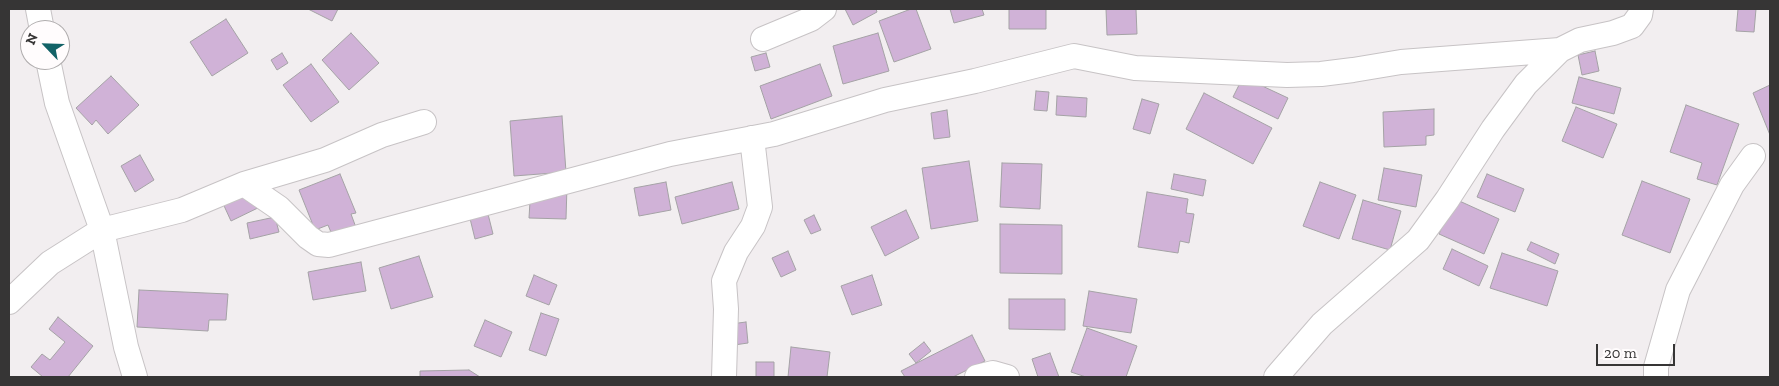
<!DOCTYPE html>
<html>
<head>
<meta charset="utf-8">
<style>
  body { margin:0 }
  #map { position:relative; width:1779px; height:386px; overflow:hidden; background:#f2eef0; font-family:"Zilla Slab",serif }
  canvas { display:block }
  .frame { position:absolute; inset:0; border:10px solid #363535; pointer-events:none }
  .north { position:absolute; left:20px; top:20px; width:50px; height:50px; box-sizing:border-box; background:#fffcfd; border:1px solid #afacad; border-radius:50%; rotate:294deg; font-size:14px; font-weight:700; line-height:20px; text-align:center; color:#363535 }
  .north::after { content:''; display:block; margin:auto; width:18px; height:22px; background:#126267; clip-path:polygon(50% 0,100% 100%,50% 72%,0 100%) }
  .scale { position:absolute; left:1596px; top:344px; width:79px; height:22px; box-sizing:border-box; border:2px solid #363535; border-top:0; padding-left:6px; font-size:15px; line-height:18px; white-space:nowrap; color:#363535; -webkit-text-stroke:4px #fffcfd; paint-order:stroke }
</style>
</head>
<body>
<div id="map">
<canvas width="1779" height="386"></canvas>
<div class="frame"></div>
<div class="north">N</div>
<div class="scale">20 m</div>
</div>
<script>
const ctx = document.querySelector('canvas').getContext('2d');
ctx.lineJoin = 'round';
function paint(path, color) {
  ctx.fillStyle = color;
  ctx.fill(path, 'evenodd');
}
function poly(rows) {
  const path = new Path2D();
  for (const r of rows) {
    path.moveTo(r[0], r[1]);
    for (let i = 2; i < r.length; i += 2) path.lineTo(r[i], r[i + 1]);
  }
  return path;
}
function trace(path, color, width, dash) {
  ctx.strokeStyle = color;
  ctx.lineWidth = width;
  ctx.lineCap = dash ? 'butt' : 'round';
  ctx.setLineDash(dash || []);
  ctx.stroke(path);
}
const building = poly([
  [308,9,338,9,332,21,308,9],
  [845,9,876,9,877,12,853,25,845,9],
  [911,9,916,9,931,49,894,62,879,21,911,9],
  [950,9,982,9,984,15,954,23,950,9],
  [1009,9,1046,9,1046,29,1009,29,1009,9],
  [1106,9,1136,9,1137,34,1107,35,1106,9],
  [1738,9,1756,9,1754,32,1736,31,1738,9],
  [226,19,248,53,212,76,190,42,226,19],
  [351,33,379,63,349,90,322,60,351,33],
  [878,33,889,71,843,84,833,46,878,33],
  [1595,51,1599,71,1582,75,1578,55,1595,51],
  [282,53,288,63,277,70,271,60,282,53],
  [766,53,770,67,755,71,751,57,766,53],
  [311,64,339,102,311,122,283,85,311,64],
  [820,64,832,96,771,119,760,86,820,64],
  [111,76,139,105,108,134,96,120,92,125,76,108,111,76],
  [1243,77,1288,98,1278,119,1233,97,1243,77],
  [1579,77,1621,88,1614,114,1572,103,1579,77],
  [1770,85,1770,135,1753,93,1770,85],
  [1036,91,1049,92,1047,111,1034,110,1036,91],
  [1204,93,1272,128,1253,164,1186,129,1204,93],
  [1057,96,1087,98,1086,117,1056,115,1057,96],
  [1142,99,1159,104,1150,134,1133,129,1142,99],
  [1686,105,1739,124,1717,185,1697,179,1702,163,1670,152,1686,105],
  [1576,107,1617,124,1603,158,1562,141,1576,107],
  [1434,109,1434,135,1426,136,1426,145,1384,147,1383,112,1434,109],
  [947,110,950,137,934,139,931,113,947,110],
  [562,116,566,172,514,176,510,121,562,116],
  [140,155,154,180,135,192,121,166,140,155],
  [969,161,978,221,931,229,922,168,969,161],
  [1002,163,1042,164,1040,209,1000,207,1002,163],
  [1384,168,1422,175,1416,207,1378,200,1384,168],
  [340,174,356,213,351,214,358,233,335,242,328,225,315,230,299,190,340,174],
  [1174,174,1206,180,1203,196,1171,189,1174,174],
  [1487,174,1524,189,1515,212,1477,197,1487,174],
  [255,180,266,204,231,221,220,197,255,180],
  [1642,181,1690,199,1670,253,1622,235,1642,181],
  [666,182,671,210,639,216,634,188,666,182],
  [732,182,739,209,682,224,675,197,732,182],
  [1320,182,1356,195,1339,239,1303,226,1320,182],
  [531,185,567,186,566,219,529,218,531,185],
  [1147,192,1188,199,1186,213,1194,214,1189,243,1180,241,1178,253,1138,247,1147,192],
  [483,194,493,234,475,239,465,198,483,194],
  [1455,199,1499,219,1484,254,1439,234,1455,199],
  [1363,200,1401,211,1390,250,1352,239,1363,200],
  [906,210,919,238,885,256,871,227,906,210],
  [814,215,821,230,811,234,804,220,814,215],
  [275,217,279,232,250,239,247,223,275,217],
  [1000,224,1062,225,1062,274,1000,273,1000,224],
  [1531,242,1559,254,1555,264,1527,250,1531,242],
  [1452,249,1488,266,1479,286,1443,269,1452,249],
  [788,251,796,270,781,277,772,258,788,251],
  [1502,253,1558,271,1547,306,1490,288,1502,253],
  [419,256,433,297,391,309,379,268,419,256],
  [361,262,366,291,313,300,308,272,361,262],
  [534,275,557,285,549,305,526,296,534,275],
  [872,275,882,305,852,315,841,286,872,275],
  [139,290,228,294,226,320,209,320,208,331,137,327,139,290],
  [1089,291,1137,299,1131,333,1083,326,1089,291],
  [1009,299,1065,299,1065,330,1009,329,1009,299],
  [541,313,559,319,546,356,529,350,541,313],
  [58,317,93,346,68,377,43,377,31,367,42,354,50,360,65,342,49,329,58,317],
  [485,320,512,332,501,357,474,346,485,320],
  [746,322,748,343,734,345,731,324,746,322],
  [1087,328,1137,346,1126,377,1086,377,1071,372,1087,328],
  [972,335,985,361,953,377,905,377,901,371,972,335],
  [924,342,931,351,916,363,909,354,924,342],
  [791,347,830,352,827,377,788,377,791,347],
  [1050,353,1059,377,1038,377,1032,359,1050,353],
  [756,362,774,362,774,377,756,377,756,362],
  [469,370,480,377,420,377,420,371,469,370]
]);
paint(building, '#d0b2d7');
trace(building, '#a4a2a5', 1);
const minor = poly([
  [38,9,42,30],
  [763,39,811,19,824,9],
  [48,60,57,103,102,230,126,347,135,377],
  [244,184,279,208,308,237,318,244,329,245,670,154,774,134,885,100,975,81,1074,56,1135,68,1287,75,1321,74,1353,70,1401,62,1560,50],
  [9,302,50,263,102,230,182,210,244,184,325,160,382,135,424,122],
  [724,377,726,309,724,281,736,252,753,226,760,207,752,138],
  [977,377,993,373,1007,377],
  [1276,377,1322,324,1418,240,1447,200,1493,129,1526,84,1560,50,1580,40,1613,33,1632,26,1640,15,1641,9],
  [1656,377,1656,367,1678,290,1732,185,1753,156]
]);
trace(minor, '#c7c3c5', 26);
trace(minor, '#fff', 24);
</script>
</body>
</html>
